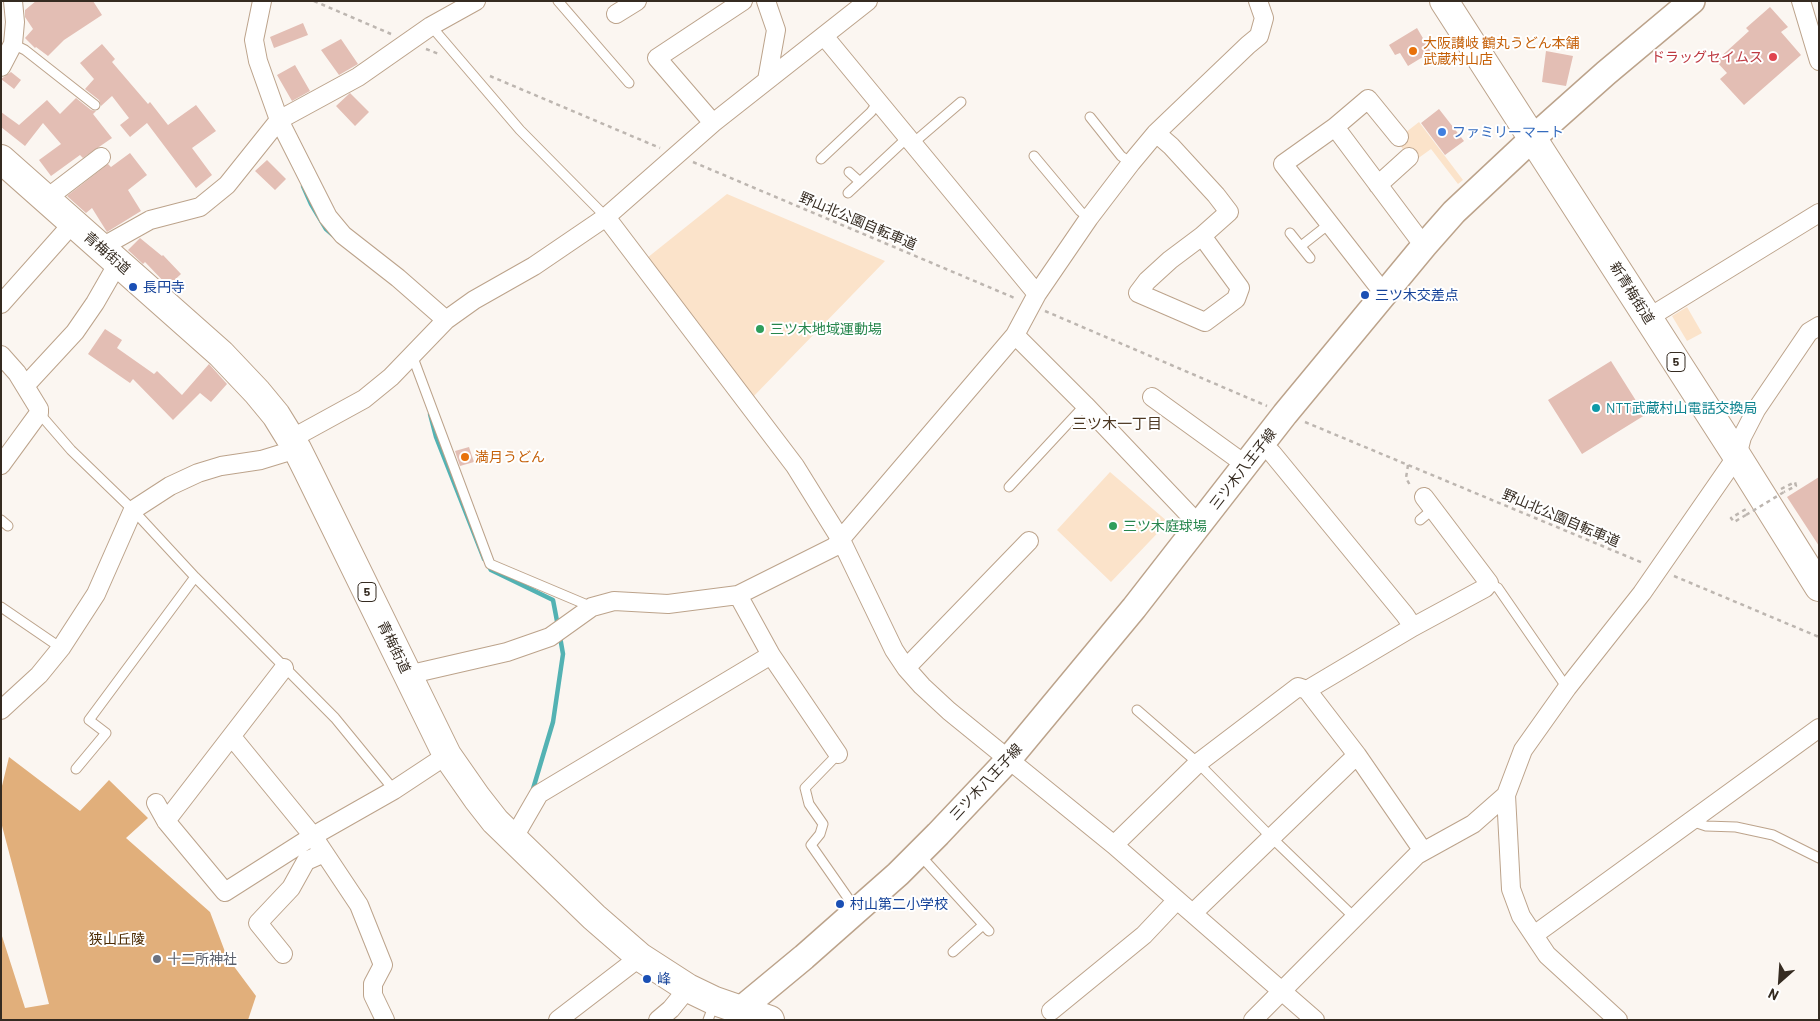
<!DOCTYPE html>
<html>
<head>
<meta charset="utf-8">
<style>
  body { margin:0 }
  #map { position:relative; width:1820px; height:1021px; overflow:hidden; background:#fbf6f1; font-family:Barlow,sans-serif }
  canvas { display:block }
  .frame { position:absolute; inset:0; border:2px solid #352b21; pointer-events:none }
  .north { position:absolute; left:1755px; top:956px; width:50px; height:50px; -webkit-text-stroke:4px #fff; paint-order:stroke; rotate:206deg; font-size:14px; font-weight:700; line-height:20px; text-align:center; color:#352b21 }
  .north::after { content:''; display:block; margin:auto; width:18px; height:22px; background:#352b21; clip-path:polygon(50% 0,100% 100%,50% 72%,0 100%) }
</style>
</head>
<body>
<div id="map">
<canvas width="1820" height="1021"></canvas>
<div class="frame"></div>
<div class="north">N</div>
</div>
<script>
const ctx = document.querySelector('canvas').getContext('2d');
ctx.lineJoin = 'round';
function paint(path, color) {
  ctx.fillStyle = color;
  ctx.fill(path, 'evenodd');
}
function poly(rows) {
  const path = new Path2D();
  for (const r of rows) {
    path.moveTo(r[0], r[1]);
    for (let i = 2; i < r.length; i += 2) path.lineTo(r[i], r[i + 1]);
  }
  return path;
}
function trace(path, color, width, dash) {
  ctx.strokeStyle = color;
  ctx.lineWidth = width;
  ctx.lineCap = dash ? 'butt' : 'round';
  ctx.setLineDash(dash || []);
  ctx.stroke(path);
}
function drawText(font, color, halo, rows, align = 'center') {
  ctx.font = font + ' Barlow,"Noto Sans JP",sans-serif';
  ctx.lineWidth = 4;
  ctx.setLineDash([]);
  ctx.textBaseline = 'middle';
  ctx.strokeStyle = halo;
  ctx.fillStyle = color;
  for (const [text, x, y, turn = 0] of rows) {
    ctx.save();
    ctx.translate(x, y);
    ctx.rotate((+turn || 0) * Math.PI / 180);
    ctx.textAlign = isNaN(turn) ? turn : align;
    if (halo) ctx.strokeText(text, 0, 0);
    ctx.fillText(text, 0, 0);
    ctx.restore();
  }
}
paint(poly([
  [1419,122,1463,180,1458,184,1431,149,1413,162,1396,140],
  [727,194,885,261,752,398,647,258],
  [1687,307,1702,333,1687,341,1672,316],
  [1110,472,1168,522,1111,582,1057,530]
]), '#fbe3ca');
paint(poly([
  [9,757,80,811,109,780,148,818,126,838,210,912,227,957,256,996,248,1020,1,1020,1,933,25,1008,49,1004,1,822,1,790]
]), '#e1af7b');
trace(poly([
  [303,186,311,204,326,229,334,236],
  [430,414,436,437,484,559],
  [488,565,491,570,553,600,557,621],
  [533,789,553,722,563,654,560,637]
]), '#53b2b3', 4.5);
paint(poly([
  [36,1,93,1,102,15,64,40,48,56,36,47,35,48,25,38,33,29,25,17,25,10],
  [1770,7,1788,27,1781,32,1801,55,1744,105,1720,79,1727,73,1716,61,1749,31,1746,28],
  [303,23,308,35,274,48,270,37],
  [1417,28,1431,52,1408,66,1400,53,1395,55,1389,45],
  [341,39,358,64,339,75,321,50],
  [102,44,115,59,112,62,148,104,150,102,168,125,196,105,216,131,192,148,212,175,196,188,147,123,130,137,120,125,129,118,112,96,101,106,99,100,85,89,94,79,80,63],
  [1546,51,1573,56,1566,86,1542,82],
  [295,65,310,91,292,101,277,75],
  [11,72,21,80,14,89,1,79],
  [350,93,369,112,355,126,336,106],
  [76,98,91,110,96,111,93,114,112,138,83,158,80,155,51,176,39,160,61,144,43,123,25,146,1,127,1,112,19,125,47,100,60,114],
  [1439,109,1464,141,1445,155,1421,123],
  [130,153,147,175,128,190,141,211,107,232,92,208,86,213,67,196,108,164,111,167],
  [267,160,286,179,275,190,255,171],
  [140,238,162,256,163,255,181,274,168,286,145,262,143,264,128,250],
  [105,329,122,340,117,348,154,374,157,371,182,395,209,364,227,384,211,402,200,393,173,420,133,379,130,383,88,354],
  [1611,361,1645,415,1582,454,1548,400],
  [469,447,474,462,460,466,455,451],
  [1819,477,1819,546,1787,497]
]), '#e3beb4');
const lane = poly([
  [558,1,629,83],
  [431,26,520,130,606,217],
  [13,44,25,50,95,105],
  [1090,117,1121,156,1131,163],
  [912,144,961,102],
  [1034,156,1080,211,1089,218],
  [821,159,871,112,878,102],
  [849,172,860,182],
  [848,193,907,138],
  [1290,233,1310,258],
  [1301,246,1329,224],
  [412,355,490,564,592,607],
  [39,413,71,450,133,510,195,577,335,718,394,790],
  [1009,487,1085,405],
  [1,520,8,526],
  [1420,520,1433,509],
  [1489,583,1498,588,1567,688],
  [1,607,61,648],
  [1137,710,1198,763,1272,838,1355,918],
  [838,754,805,788,809,804,823,824,820,834,811,845,855,908],
  [76,769,106,733,89,720,195,577],
  [1691,821,1706,826,1736,827,1773,835,1819,858],
  [919,854,989,931],
  [953,952,983,925],
  [708,1020,714,1004]
]);
const street = poly([
  [262,1,254,40,258,61,279,120,328,217,343,235,398,278,446,320],
  [766,1,776,30,767,80],
  [1801,1,1819,61],
  [616,14,637,1],
  [824,36,1037,294],
  [1,67,13,44,15,22,13,1],
  [713,123,657,58,743,1],
  [1335,127,1424,246],
  [1156,133,1171,146,1216,195,1229,212,1202,236,1170,260,1147,281,1138,293,1205,322,1236,299,1240,288,1202,236],
  [1378,185,1409,157],
  [46,199,101,157],
  [606,217,795,466,841,540,894,650,906,668,922,686,949,711,1114,845,1315,1020],
  [100,248,150,220,200,207,227,185,279,120,358,77,431,26,476,1],
  [1385,295,1283,164,1335,127,1368,99,1399,137],
  [1,304,73,223],
  [1648,318,1819,213],
  [1015,335,1085,405,1199,525],
  [1,355,17,373,39,409,39,413,1,465],
  [25,386,75,332,95,303,118,263],
  [1152,397,1246,465],
  [291,439,364,399,391,377,446,320,474,300,534,266,606,217,713,123,868,1],
  [1262,445,1272,453,1405,615,1413,627],
  [738,595,771,655,838,754],
  [906,668,1029,541],
  [407,675,507,652,550,637,592,607,614,601,668,604,738,595,834,547,1015,335,1037,294,1089,218,1131,163,1156,133,1248,45,1259,36,1264,18,1258,1],
  [1307,690,1413,627,1485,588,1489,583,1424,497],
  [1,710,39,675,61,648,96,594,133,510,170,486,198,473,221,466,261,460,297,449],
  [232,737,313,836,359,905,383,965,373,984,373,995,385,1020],
  [156,803,166,821,225,892,313,836,394,790,447,755],
  [166,821,284,668],
  [513,839,539,794,771,655],
  [1114,845,1198,763,1298,687,1307,690,1357,755,1423,851],
  [1193,913,1357,755],
  [1534,935,1819,728],
  [283,954,258,923,291,888,306,861,324,853],
  [1051,1011,1144,935,1177,900],
  [558,1020,640,957],
  [658,1020,671,1009,688,988],
  [1253,1020,1417,855,1473,824,1506,795],
  [1618,1020,1547,955,1521,916,1511,889,1506,795,1523,750,1567,688,1642,593,1737,456,1742,437,1756,410,1809,332,1819,326]
]);
const secondary = poly([
  [740,1010,804,957,898,874,938,834,1008,760,1134,608,1285,414,1424,246,1454,212,1533,138,1606,73,1692,1]
]);
const primary = poly([
  [1444,1,1737,456,1819,587],
  [1,159,221,354,257,392,276,415,297,449,308,471,447,755,477,798,495,821,594,917,640,957,688,988,715,1001,770,1020]
]);
trace(lane, '#bca38b', 11);
trace(street, '#bca38b', 20);
trace(secondary, '#bca38b', 28);
trace(primary, '#bca38b', 30);
trace(poly([
  [314,1,391,34],
  [426,49,439,54],
  [490,76,660,148],
  [693,162,1017,299],
  [1045,311,1267,406],
  [1305,422,1643,563],
  [1408,465,1406,478,1411,487],
  [1781,489,1795,482,1796,486,1784,492],
  [1746,515,1734,522,1731,518,1746,509],
  [1674,576,1819,637]
]), '#bdb6b0', 2.5, [4, 4]);
trace(lane, '#fff', 9);
trace(street, '#fff', 18);
trace(secondary, '#fff', 25);
trace(primary, '#fff', 28);
trace(poly([
  [1746,515,1784,492]
]), '#bdb6b0', 2.5, [4, 4]);
for (const [x, y, r, color] of [
  [1413,51,5,"#e8710a"],
  [1773,57,5,"#e0444e"],
  [1442,132,5,"#3f7fe0"],
  [133,287,5,"#1a4fb4"],
  [1365,295,5,"#1a4fb4"],
  [760,329,5,"#2e9e5b"],
  [1596,408,5,"#0f9aa8"],
  [465,457,5,"#e8710a"],
  [1113,526,5,"#2e9e5b"],
  [840,904,5,"#1a4fb4"],
  [157,959,5,"#6b7280"],
  [647,979,5,"#1a4fb4"]
]) {
  const dot = new Path2D();
  dot.arc(x, y, r, 0, 2 * Math.PI);
  ctx.fillStyle = color;
  ctx.fill(dot);
  trace(dot, '#fff', 2);
}
for (const [x, y, w] of [
  [1676,362,18],
  [367,592,18]
]) {
  const box = new Path2D();
  box.roundRect(x - w / 2, y - 9.5, w, 19, 4);
  ctx.fillStyle = '#fff';
  ctx.fill(box);
  trace(box, '#352b21', 1);
}
drawText('bold 12px', '#352b21', null, [
  ["5",1676,362],
  ["5",367,592]
]);
drawText('14px', '#c56008', '#fff', [
  ["大阪讃岐 鶴丸うどん本舗",1423,43],
  ["武蔵村山店",1423,59],
  ["満月うどん",475,457]
], 'left');
drawText('14px', '#be3a42', '#fff', [
  ["ドラッグセイムス",1763,57]
], 'right');
drawText('14px', '#366cbe', '#fff', [
  ["ファミリーマート",1452,132]
], 'left');
drawText('14px', '#352b21', '#fff', [
  ["野山北公園自転車道",858,221,23],
  ["青梅街道",107,253,41],
  ["新青梅街道",1632,293,58],
  ["三ツ木八王子線",1243,469,-52],
  ["野山北公園自転車道",1561,518,23],
  ["青梅街道",394,647,64],
  ["三ツ木八王子線",986,782,-47]
]);
drawText('14px', '#164399', '#fff', [
  ["長円寺",143,287],
  ["三ツ木交差点",1375,295],
  ["村山第二小学校",850,904],
  ["峰",657,979]
], 'left');
drawText('14px', '#27864d', '#fff', [
  ["三ツ木地域運動場",770,329],
  ["三ツ木庭球場",1123,526]
], 'left');
drawText('14px', '#0d838f', '#fff', [
  ["NTT武蔵村山電話交換局",1606,408]
], 'left');
drawText('14px', '#4a2900', '#fff', [
  ["狭山丘陵",117,939]
]);
drawText('14px', '#5b616d', '#fff', [
  ["十二所神社",167,959]
], 'left');
drawText('15px', '#4c3721', '#fff', [
  ["三ツ木一丁目",1117,424]
]);
</script>
</body>
</html>
